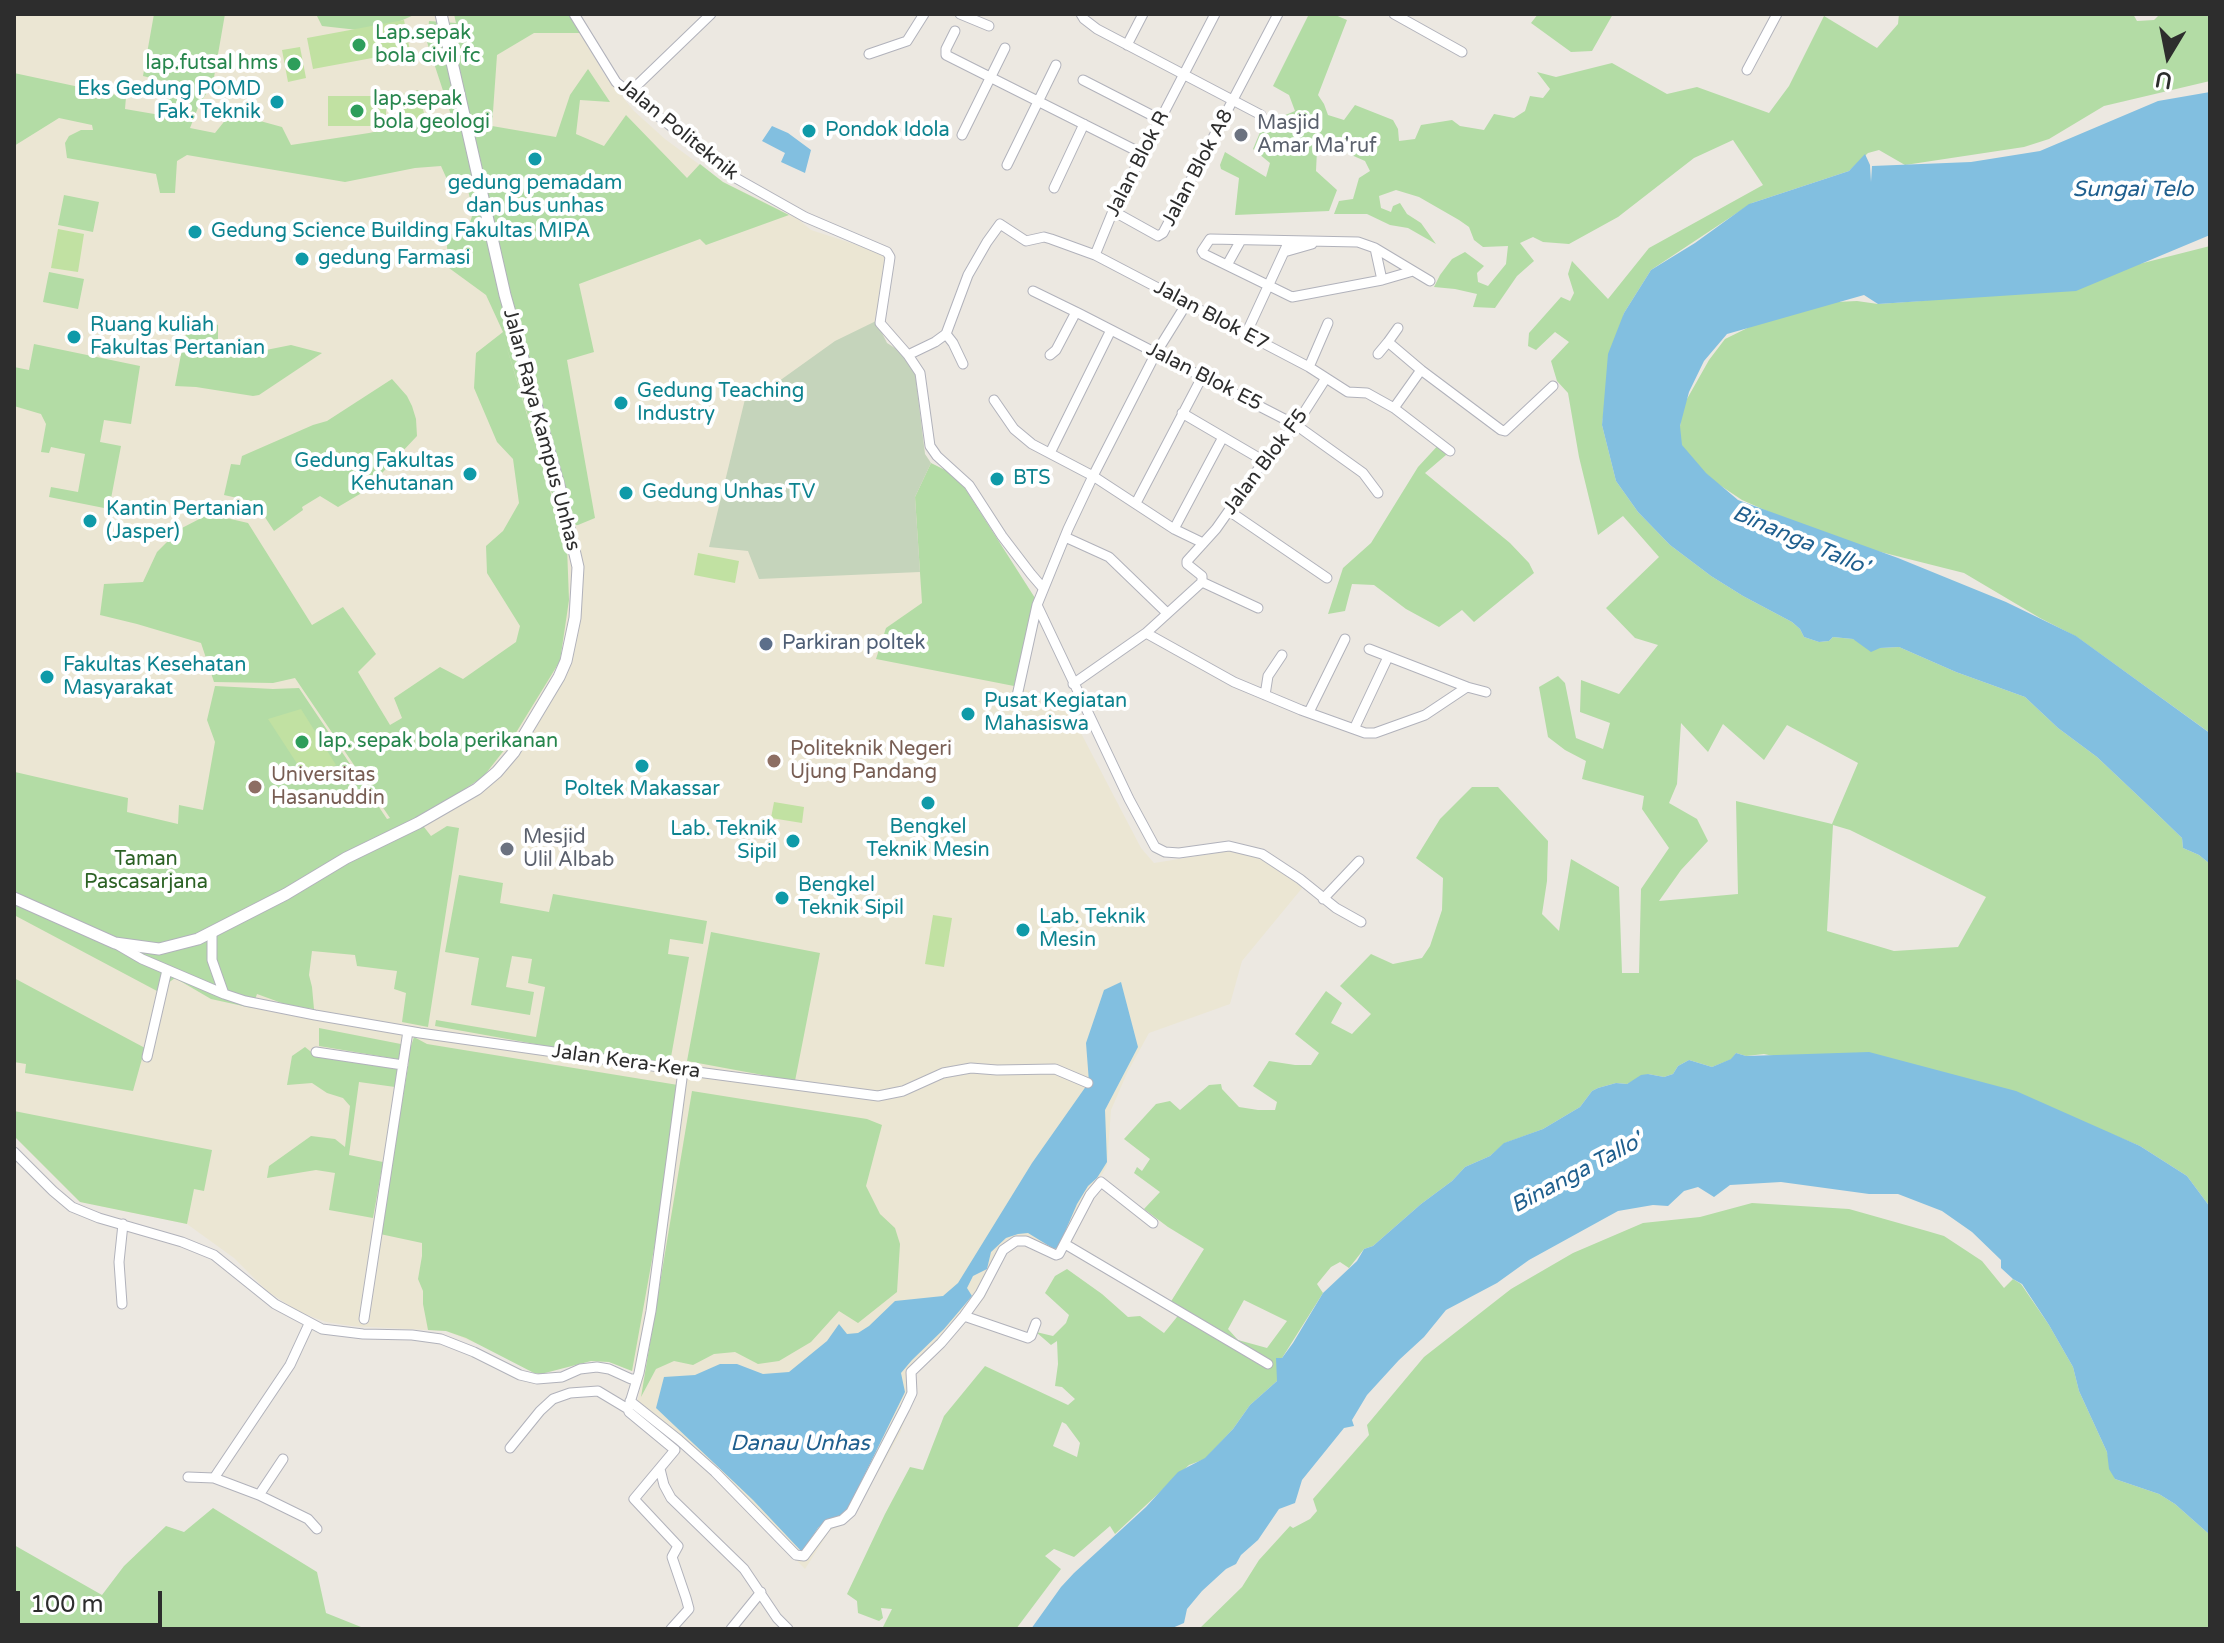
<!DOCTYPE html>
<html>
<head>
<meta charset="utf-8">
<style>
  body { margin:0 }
  #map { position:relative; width:2224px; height:1643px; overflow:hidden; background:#ece8e1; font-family:"Varela Round",sans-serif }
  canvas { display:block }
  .frame { position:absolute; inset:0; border:16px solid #2d2d2d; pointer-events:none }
  .north { position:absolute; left:2128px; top:16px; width:80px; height:80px; -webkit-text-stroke:6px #fff; paint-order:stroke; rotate:190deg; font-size:22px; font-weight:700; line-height:32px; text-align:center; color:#2d2d2d }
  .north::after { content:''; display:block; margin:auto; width:28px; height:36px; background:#2d2d2d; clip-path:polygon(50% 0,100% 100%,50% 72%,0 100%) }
  .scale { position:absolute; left:16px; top:1591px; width:146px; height:36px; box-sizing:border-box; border:4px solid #2d2d2d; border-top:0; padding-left:10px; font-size:24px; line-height:28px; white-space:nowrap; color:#2d2d2d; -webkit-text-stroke:6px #fff; paint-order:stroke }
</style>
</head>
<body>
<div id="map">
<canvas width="2224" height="1643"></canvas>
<div class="frame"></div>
<div class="north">U</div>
<div class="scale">100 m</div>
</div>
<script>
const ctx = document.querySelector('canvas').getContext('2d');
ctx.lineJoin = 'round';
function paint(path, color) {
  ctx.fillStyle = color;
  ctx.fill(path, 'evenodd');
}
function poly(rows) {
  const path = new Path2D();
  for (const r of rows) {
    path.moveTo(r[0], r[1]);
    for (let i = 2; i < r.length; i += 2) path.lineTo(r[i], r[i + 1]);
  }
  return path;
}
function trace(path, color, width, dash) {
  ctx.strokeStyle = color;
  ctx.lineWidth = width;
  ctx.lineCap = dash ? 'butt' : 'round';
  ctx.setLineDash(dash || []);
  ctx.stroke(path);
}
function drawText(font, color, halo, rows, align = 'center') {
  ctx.font = font + ' "Varela Round",sans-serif';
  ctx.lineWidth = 8;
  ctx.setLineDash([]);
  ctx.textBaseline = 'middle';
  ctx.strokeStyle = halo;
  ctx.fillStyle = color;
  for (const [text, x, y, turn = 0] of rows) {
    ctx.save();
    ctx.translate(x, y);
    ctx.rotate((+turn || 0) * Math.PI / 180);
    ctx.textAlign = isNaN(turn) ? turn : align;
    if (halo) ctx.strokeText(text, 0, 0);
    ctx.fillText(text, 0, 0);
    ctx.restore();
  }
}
paint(poly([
  [14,14,572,14,604,74,634,111,665,139,723,182,798,219,811,230,854,244,884,256,886,259,876,321,887,343,898,350,915,373,925,454,931,463,949,472,1035,598,1014,686,1068,703,1082,735,1141,848,1154,863,1235,850,1254,854,1296,880,1303,887,1242,961,1230,1004,1149,1033,1127,1073,1111,1110,1107,1165,1103,1173,1084,1196,1059,1250,1058,1260,1025,1243,1017,1244,1009,1250,994,1273,985,1297,965,1323,944,1347,913,1374,916,1390,900,1433,854,1515,845,1524,830,1530,805,1569,712,1474,676,1442,633,1409,638,1399,643,1373,632,1371,609,1362,591,1361,541,1374,534,1373,490,1349,446,1331,352,1326,326,1322,299,1312,267,1291,234,1258,187,1224,80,1202,14,1136]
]), '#ebe6d3');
paint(poly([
  [154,14,225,14,213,83,199,105,190,128,215,133,231,113,282,127,291,145,369,133,451,115,427,42,429,21,456,23,454,14,570,14,581,33,534,33,497,55,492,126,556,137,570,95,588,69,610,102,580,100,576,134,604,146,626,115,687,178,700,164,723,182,789,215,706,245,700,239,579,284,594,352,567,360,595,518,578,525,562,526,506,345,567,547,569,600,560,661,509,744,483,777,440,805,417,818,431,836,447,826,459,828,428,1027,402,1022,406,993,394,989,397,971,357,966,355,955,312,951,309,975,312,987,314,1009,290,1006,257,994,252,1008,211,999,175,978,157,991,14,915,15,772,128,798,127,812,178,824,179,805,203,810,215,742,207,720,215,686,273,689,299,688,387,819,390,818,295,678,273,683,214,682,201,643,137,624,100,615,104,584,143,582,157,552,180,529,209,514,248,523,312,625,343,607,376,654,358,672,390,725,402,718,394,698,440,667,463,679,516,642,520,626,487,573,486,546,503,531,519,503,513,459,497,442,474,388,476,353,503,332,486,295,449,268,446,236,468,229,473,213,468,190,454,195,441,166,415,168,345,182,187,155,177,161,175,193,160,193,156,174,67,158,65,143,69,136,81,130,93,130,92,125,59,118,14,146,14,73,126,97,125,109,166,116,169,85,168,82,143,76],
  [316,14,416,14,376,32,322,26],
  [1309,14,1333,14,1347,20,1318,95,1324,104,1328,115,1344,120,1355,105,1393,120,1398,129,1399,141,1415,139,1421,125,1452,120,1460,126,1484,130,1494,114,1514,118,1525,111,1530,96,1543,98,1550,89,1537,72,1556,77,1612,63,1667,94,1697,87,1769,113,1789,86,1824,16,1877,48,1898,24,1899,14,2133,14,2137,21,2154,20,2160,14,2210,14,2210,81,2104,106,2049,139,2024,147,1905,165,1879,150,1868,153,1849,171,1752,203,1651,270,1624,313,1606,393,1602,425,1616,481,1638,512,1670,545,1711,576,1743,596,1792,622,1800,629,1804,637,1819,642,1829,641,1833,637,1853,639,1880,648,1899,647,1956,672,2025,697,2058,728,2097,757,2153,810,2182,838,2183,848,2199,855,2210,864,2210,1207,2187,1176,2140,1146,2080,1121,1764,1054,1746,1056,1736,1053,1732,1059,1712,1067,1689,1060,1678,1066,1673,1074,1664,1077,1648,1074,1627,1084,1616,1083,1598,1088,1592,1091,1580,1107,1543,1129,1505,1143,1490,1156,1465,1167,1452,1181,1421,1204,1373,1246,1364,1249,1349,1268,1340,1262,1331,1267,1317,1284,1323,1293,1277,1366,1277,1381,1250,1405,1233,1429,1205,1459,1189,1465,1115,1534,1110,1526,1074,1557,1054,1549,1045,1556,1061,1569,1016,1629,882,1629,892,1609,881,1608,883,1618,879,1621,858,1613,857,1601,847,1594,885,1514,910,1467,923,1470,944,1416,985,1366,1068,1405,1075,1399,1062,1387,1055,1386,1058,1364,1057,1341,1051,1345,1036,1332,1053,1336,1066,1323,1069,1315,1045,1293,1055,1276,1067,1269,1102,1294,1128,1317,1140,1316,1164,1333,1181,1312,1170,1303,1204,1249,1168,1227,1144,1209,1160,1192,1134,1173,1137,1167,1142,1171,1150,1159,1124,1139,1156,1104,1170,1101,1180,1110,1209,1085,1221,1084,1222,1089,1239,1107,1258,1110,1275,1110,1277,1102,1253,1086,1269,1061,1295,1065,1311,1065,1319,1053,1295,1034,1326,991,1342,1003,1331,1023,1352,1034,1371,1014,1340,986,1371,954,1393,964,1422,958,1430,946,1442,910,1443,878,1416,858,1440,819,1472,787,1498,787,1548,841,1547,881,1542,914,1559,931,1571,859,1619,887,1622,973,1639,973,1641,889,1669,848,1642,809,1644,796,1582,779,1586,761,1565,750,1548,737,1539,687,1558,676,1565,683,1576,738,1603,749,1610,723,1580,712,1581,680,1619,694,1658,645,1635,638,1606,608,1659,557,1623,516,1598,535,1579,457,1568,393,1557,381,1551,361,1569,342,1555,332,1536,350,1528,346,1529,333,1561,297,1570,301,1574,293,1568,274,1572,261,1608,299,1649,248,1763,185,1733,140,1694,158,1618,217,1569,244,1543,242,1533,237,1520,243,1534,261,1517,276,1495,308,1473,307,1477,294,1455,289,1434,287,1440,275,1452,259,1465,252,1484,266,1477,273,1478,282,1488,286,1506,264,1508,246,1483,247,1474,240,1469,227,1459,220,1419,197,1396,190,1379,196,1381,208,1391,212,1393,206,1400,203,1407,214,1421,223,1436,244,1408,228,1390,225,1367,214,1334,214,1339,201,1353,199,1359,178,1370,171,1365,161,1340,150,1317,150,1316,171,1337,190,1329,211,1235,215,1239,178,1221,169,1220,165,1225,152,1266,177,1270,163,1253,149,1269,111,1283,116,1295,111,1289,95,1273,86],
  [1681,723,1708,752,1723,724,1764,760,1787,725,1858,763,1832,824,1736,801,1738,894,1659,901,1681,870,1708,841,1697,819,1669,803,1677,784],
  [1833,825,1850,830,1986,897,1958,947,1894,951,1827,931],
  [1244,1300,1287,1321,1267,1348,1238,1340,1228,1329],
  [1062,1422,1066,1424,1080,1443,1077,1457,1053,1446],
  [1538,14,1613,14,1592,51,1571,52,1531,23],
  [64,195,99,202,93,232,58,225],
  [2210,246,2210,733,2077,637,2040,618,1964,573,1833,540,1742,500,1715,482,1690,459,1678,440,1683,406,1709,360,1725,339,1774,315,1836,302,1857,301,1878,304,1921,301,2067,278,2143,263],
  [49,272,84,279,78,309,43,302],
  [212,322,218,325,218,340,227,345,266,350,291,345,322,353,259,395,253,396,196,387,175,386,184,339,190,326],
  [34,344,140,366,131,424,104,420,100,442,121,446,109,509,49,497,51,487,78,492,85,454,51,447,49,453,41,452,46,424,41,414,14,406,14,367,29,370],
  [392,379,407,396,412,406,416,419,417,436,365,491,338,507,320,496,302,507,303,510,274,531,255,502,224,495,231,464,240,465,242,456,313,425,327,421],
  [1442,441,1446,455,1425,473,1510,543,1529,563,1534,573,1474,622,1462,610,1439,627,1406,609,1374,585,1352,584,1345,611,1328,614,1343,568,1371,543,1418,467],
  [931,463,949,472,961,482,1035,598,1014,686,876,659,886,628,922,603,915,497],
  [459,875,503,883,500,903,549,912,553,894,707,921,703,944,670,939,668,954,689,957,669,1068,435,1026,436,1020,536,1037,545,987,528,983,532,959,512,956,506,987,534,992,530,1015,471,1005,479,958,445,952],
  [711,932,820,953,795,1081,687,1061],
  [14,978,145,1048,133,1091,25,1073,26,1064,14,1062],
  [319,1028,411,1046,414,1037,427,1044,678,1085,662,1204,632,1371,609,1362,591,1361,541,1374,534,1373,466,1338,446,1331,428,1330,423,1304,423,1291,418,1279,422,1256,422,1243,380,1234,409,1061,319,1046],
  [305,1047,315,1055,398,1067,395,1087,359,1082,349,1155,383,1162,373,1218,329,1210,335,1173,316,1170,267,1178,269,1166,311,1136,335,1139,345,1147,350,1106,343,1098,327,1093,312,1083,287,1085,292,1056],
  [692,1091,867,1119,882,1125,866,1186,880,1214,895,1228,900,1244,897,1292,858,1323,839,1311,811,1342,779,1361,758,1364,735,1352,714,1354,693,1365,674,1361,656,1369,641,1397],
  [14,1111,212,1150,204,1191,194,1189,187,1224,80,1202,14,1136],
  [1752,1203,1849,1209,1927,1231,1944,1236,1982,1261,2004,1288,2013,1279,2021,1284,2049,1325,2073,1367,2079,1391,2107,1452,2115,1479,2159,1494,2175,1504,2210,1535,2210,1629,1199,1629,1242,1587,1259,1560,1290,1526,1293,1528,1310,1519,1317,1511,1313,1499,1369,1435,1367,1425,1424,1357,1511,1289,1573,1253,1643,1223,1700,1217],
  [213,1508,317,1572,326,1613,366,1629,14,1629,14,1545,102,1595,124,1566,166,1526,184,1532]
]), '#b3dca5');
paint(poly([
  [876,321,887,343,898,350,915,373,925,454,931,463,915,497,920,572,759,579,748,551,709,547,746,395,768,389,835,341]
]), '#c5d4bb');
paint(poly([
  [404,20,410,51,313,69,307,38],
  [300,47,306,78,288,82,282,50],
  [418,90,425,117,406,122,399,95],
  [328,96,386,96,386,126,328,126],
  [58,229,84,234,78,272,51,268],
  [698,553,739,561,735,583,694,575],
  [301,709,336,765,309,782,268,719],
  [774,802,804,807,802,823,771,818],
  [933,915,952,918,944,967,925,964]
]), '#c1e1a2');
paint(poly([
  [2210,92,2210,235,2076,291,1878,304,1864,295,1727,334,1704,361,1689,392,1680,426,1682,445,1706,473,1738,500,1898,558,2006,602,2076,636,2207,731,2210,733,2210,864,2199,855,2183,848,2182,838,2153,810,2097,757,2058,728,2025,697,1956,672,1899,647,1880,648,1871,652,1853,639,1833,637,1829,641,1819,642,1804,637,1800,629,1792,622,1743,596,1711,576,1670,545,1638,512,1616,481,1602,425,1608,354,1624,313,1651,270,1695,243,1749,204,1849,171,1865,154,1870,165,1871,182,1872,166,1971,162,2040,151,2158,101],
  [772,126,788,133,811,150,805,173,781,162,785,153,762,141],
  [1121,982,1138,1047,1105,1110,1107,1162,1097,1178,1088,1186,1077,1204,1058,1248,1054,1249,1028,1233,1018,1234,1006,1238,991,1252,987,1269,973,1276,967,1288,972,1296,944,1329,912,1360,901,1373,905,1392,845,1515,827,1520,818,1528,802,1552,753,1500,656,1408,664,1377,695,1375,720,1364,737,1364,763,1374,789,1372,827,1341,839,1324,847,1334,858,1333,869,1326,895,1301,943,1296,958,1283,1032,1163,1089,1082,1086,1043,1104,990],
  [1869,1052,2016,1091,2140,1146,2187,1176,2210,1207,2210,1535,2175,1504,2159,1494,2115,1479,2109,1469,2107,1452,2079,1391,2073,1367,2049,1325,2022,1284,2013,1279,2001,1268,2001,1260,1972,1232,1942,1211,1898,1194,1869,1194,1781,1182,1730,1185,1714,1197,1698,1187,1684,1191,1668,1206,1653,1205,1618,1211,1529,1260,1497,1283,1446,1310,1424,1337,1399,1360,1367,1395,1352,1420,1354,1426,1344,1428,1302,1480,1295,1503,1279,1509,1258,1540,1241,1555,1236,1564,1226,1569,1202,1591,1187,1609,1184,1623,1170,1629,1031,1629,1061,1587,1074,1573,1146,1507,1178,1472,1205,1458,1233,1429,1250,1405,1277,1381,1276,1358,1282,1358,1293,1343,1323,1293,1357,1261,1364,1249,1373,1246,1421,1204,1452,1181,1465,1167,1490,1156,1504,1143,1543,1129,1580,1107,1592,1091,1598,1088,1616,1083,1627,1084,1641,1075,1648,1074,1664,1077,1673,1074,1678,1066,1689,1060,1712,1067,1731,1059,1736,1053,1746,1056]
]), '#82bfe0');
const minor = poly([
  [574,14,616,82,734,177,805,217,887,252,890,257,889,264,880,323,908,355,920,373,930,446,937,456,969,485,1002,536,1031,574,1043,588],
  [960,14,989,26],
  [1081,14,1084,19,1097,29,1261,115],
  [1394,14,1462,52],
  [955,31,946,49,946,55,1143,154],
  [1127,45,1143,14],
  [869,54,907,41,924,14],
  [1747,70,1777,14],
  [1083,80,1161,120],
  [629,93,711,14],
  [962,135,1005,48],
  [1007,165,1056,65],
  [1054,188,1084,124],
  [1113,211,1158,236,1163,233,1278,14],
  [1375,248,1382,280],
  [1284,252,1312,244],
  [1095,255,1113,211,1215,14],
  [1227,265,1241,240],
  [1413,271,1382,280,1292,297,1204,254,1202,251,1210,239,1358,242,1375,248,1430,281],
  [1033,291,1076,312],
  [946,334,953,343,963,364],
  [1246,334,1289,241],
  [1388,342,1398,328],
  [1378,354,1388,342,1421,370],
  [908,355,935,342,946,334,968,275,987,242,1000,224,1026,241,1044,237,1051,239,1095,255,1309,367,1348,392,1367,393,1394,408,1421,370,1501,430,1505,431,1553,386],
  [1050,355,1056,350,1076,312,1082,315,1296,425,1363,473,1378,493],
  [1309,367,1328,323],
  [994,400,1014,429,1032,444,1093,476,1174,529,1203,543],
  [1394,408,1450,451],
  [1182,413,1264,461],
  [1050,453,1111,330],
  [1136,503,1202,377],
  [1229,511,1327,578],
  [1174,529,1223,437],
  [1065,537,1109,557,1167,613],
  [1202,582,1146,633,1234,682,1301,710,1365,733,1375,733,1425,715,1467,687,1486,692],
  [1037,605,1129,799,1155,847,1165,852,1179,853,1229,846,1262,854,1300,879,1336,908,1361,922],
  [1258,608,1202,582,1202,576,1187,564,1187,561,1216,529,1264,461,1296,425,1326,378],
  [1369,649,1467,687],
  [1073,684,1146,633],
  [1265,695,1268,676,1282,655],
  [1017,696,1037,605,1068,529,1093,476,1156,353,1187,303],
  [1309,712,1345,639],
  [1354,729,1388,657],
  [1323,899,1359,861],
  [212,932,212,960,224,994,245,1001,315,1015,420,1033,667,1068,878,1096,903,1091,943,1073,971,1068,997,1070,1055,1069,1088,1083],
  [118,945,142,959,224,994],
  [316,1052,403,1065],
  [147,1057,167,970],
  [14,1152,53,1191,72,1207,99,1218,182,1242,214,1255,275,1304,322,1329,363,1334,412,1335,441,1339,474,1352,520,1375,537,1379,562,1377,580,1369,597,1367,609,1369,631,1379,635,1379],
  [1065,1244,1268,1364],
  [122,1304,119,1262,123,1224],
  [964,1316,1028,1338,1031,1336,1036,1323],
  [364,1319,408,1031],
  [630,1401,679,1440,715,1472,796,1555,804,1556,828,1524,842,1520,851,1512,905,1408,912,1393,911,1372,941,1343,964,1316,980,1294,1003,1250,1016,1241,1026,1241,1056,1255,1059,1254,1090,1195,1101,1182,1153,1223],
  [510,1448,540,1411,553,1399,570,1393,598,1391,628,1409],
  [660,1469,664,1485,671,1498,744,1569,777,1618,788,1629],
  [188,1477,214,1478,259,1495,308,1519,317,1529],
  [214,1478,290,1365,309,1324],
  [259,1495,283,1459],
  [671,1629,689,1609,686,1598,672,1557,678,1546,634,1499,675,1450,629,1412,628,1409,639,1373,651,1311,683,1071],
  [731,1629,761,1592]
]);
const tertiary = poly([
  [14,898,115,943,159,949,198,939,286,894,346,858,418,823,477,789,497,772,514,752,559,677,566,661,575,618,578,567,560,489,505,295,441,14]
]);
trace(minor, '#b1b2bb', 11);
trace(tertiary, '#b1b2bb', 13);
trace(minor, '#fff', 9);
trace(tertiary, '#fff', 11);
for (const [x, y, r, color] of [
  [359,45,8,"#2e9e5b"],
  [294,64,8,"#2e9e5b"],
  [277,102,8,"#0f9aa8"],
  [357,111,8,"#2e9e5b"],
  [809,131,8,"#0f9aa8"],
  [1241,135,8,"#6b7280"],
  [535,159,8,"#0f9aa8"],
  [195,232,8,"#0f9aa8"],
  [302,259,8,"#0f9aa8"],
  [74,337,8,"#0f9aa8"],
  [621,403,8,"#0f9aa8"],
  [470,474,8,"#0f9aa8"],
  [997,479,8,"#0f9aa8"],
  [626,493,8,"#0f9aa8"],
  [90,521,8,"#0f9aa8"],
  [766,644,8,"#5c6f8a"],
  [47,677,8,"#0f9aa8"],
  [968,714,8,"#0f9aa8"],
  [302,742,8,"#2e9e5b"],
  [774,761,8,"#8d6e63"],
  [642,766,8,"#0f9aa8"],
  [255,787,8,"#8d6e63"],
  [928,803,8,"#0f9aa8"],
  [793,841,8,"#0f9aa8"],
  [507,849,8,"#6b7280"],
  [782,898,8,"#0f9aa8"],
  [1023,930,8,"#0f9aa8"]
]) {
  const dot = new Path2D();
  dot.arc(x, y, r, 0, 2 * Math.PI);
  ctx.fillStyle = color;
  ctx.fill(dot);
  trace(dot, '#fff', 3);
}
drawText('20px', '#27864d', '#fff', [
  ["Lap.sepak",375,34],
  ["bola civil fc",375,57],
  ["lap.futsal hms",278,64,"right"],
  ["lap.sepak",373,100],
  ["bola geologi",373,123],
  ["lap. sepak bola perikanan",318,742]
], 'left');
drawText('20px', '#0d838f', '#fff', [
  ["Eks Gedung POMD",261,90,"right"],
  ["Fak. Teknik",261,113,"right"],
  ["Pondok Idola",825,131],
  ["gedung pemadam",535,184,"center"],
  ["dan bus unhas",535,207,"center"],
  ["Gedung Science Building Fakultas MIPA",211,232],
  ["gedung Farmasi",318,259],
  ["Ruang kuliah",90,326],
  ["Fakultas Pertanian",90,349],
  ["Gedung Teaching",637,392],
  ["Industry",637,415],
  ["Gedung Fakultas",454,462,"right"],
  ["Kehutanan",454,485,"right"],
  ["BTS",1013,479],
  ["Gedung Unhas TV",642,493],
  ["Kantin Pertanian",106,510],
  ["(Jasper)",106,533],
  ["Fakultas Kesehatan",63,666],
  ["Masyarakat",63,689],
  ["Pusat Kegiatan",984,702],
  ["Mahasiswa",984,725],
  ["Poltek Makassar",642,790,"center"],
  ["Bengkel",928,828,"center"],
  ["Teknik Mesin",928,851,"center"],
  ["Lab. Teknik",777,830,"right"],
  ["Sipil",777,853,"right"],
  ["Bengkel",798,886],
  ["Teknik Sipil",798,909],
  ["Lab. Teknik",1039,918],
  ["Mesin",1039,941]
], 'left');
drawText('20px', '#5b616d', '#fff', [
  ["Masjid",1257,124],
  ["Amar Ma'ruf",1257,147],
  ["Mesjid",523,838],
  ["Ulil Albab",523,861]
], 'left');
drawText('20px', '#2d2d2d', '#fff', [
  ["Jalan Politeknik",678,130,39],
  ["Jalan Blok R",1138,164,-63],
  ["Jalan Blok A8",1198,168,-62],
  ["Jalan Blok E7",1211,316,28],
  ["Jalan Blok E5",1204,377,27],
  ["Jalan Raya Kampus Unhas",541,430,75],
  ["Jalan Blok F5",1266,462,-53],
  ["Jalan Kera-Kera",626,1062,8]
]);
drawText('20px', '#4e5e75', '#fff', [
  ["Parkiran poltek",782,644]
], 'left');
drawText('20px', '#785e54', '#fff', [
  ["Politeknik Negeri",790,750],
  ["Ujung Pandang",790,773],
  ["Universitas",271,776],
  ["Hasanuddin",271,799]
], 'left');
drawText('20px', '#2c6225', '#fff', [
  ["Taman",146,860],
  ["Pascasarjana",146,883]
]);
drawText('italic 22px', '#1f5f8e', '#fff', [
  ["Sungai Telo",2133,190],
  ["Binanga Tallo'",1800,541,23],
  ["Binanga Tallo'",1577,1174,-28],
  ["Danau Unhas",800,1444]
]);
</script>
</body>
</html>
